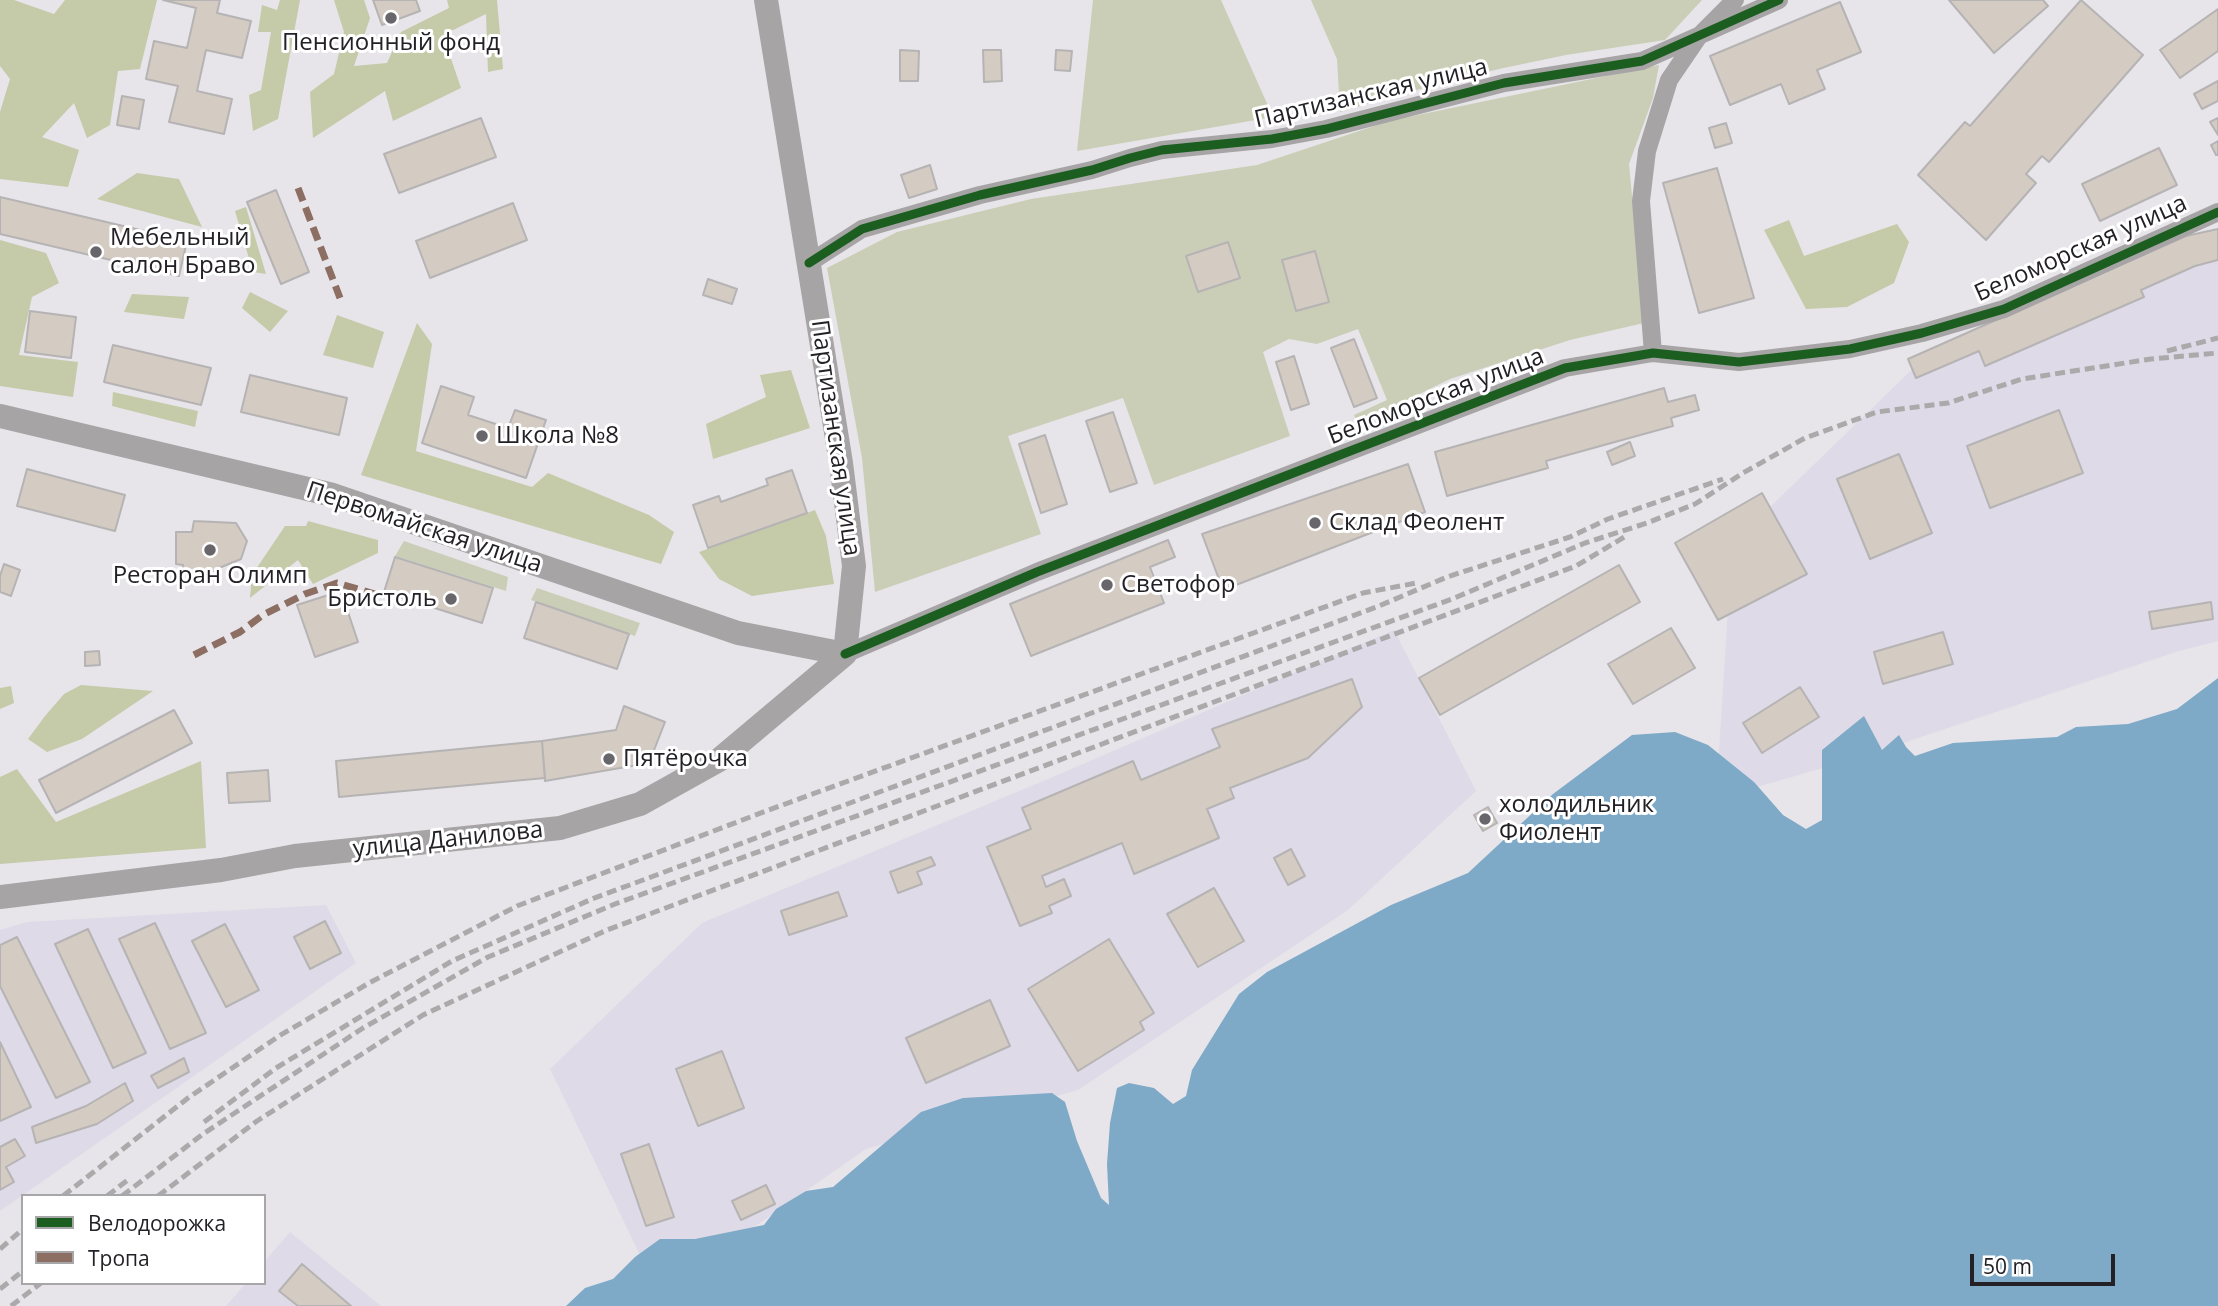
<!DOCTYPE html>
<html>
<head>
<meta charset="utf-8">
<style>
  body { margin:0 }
  #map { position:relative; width:2218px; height:1306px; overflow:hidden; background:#e7e5ea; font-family:"Open Sans",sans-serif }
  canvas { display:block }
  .legend { position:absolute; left:21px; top:1194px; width:245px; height:91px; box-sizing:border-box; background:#fff; border:2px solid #a7a6a8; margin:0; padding:9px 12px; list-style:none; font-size:21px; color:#232126 }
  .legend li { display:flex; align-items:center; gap:14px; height:35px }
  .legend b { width:35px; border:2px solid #a7a6a8 }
  .scale { position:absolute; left:1970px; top:1254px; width:145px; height:32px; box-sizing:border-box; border:4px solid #232126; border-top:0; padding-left:9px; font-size:21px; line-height:24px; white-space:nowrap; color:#232126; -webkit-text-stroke:5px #fff; paint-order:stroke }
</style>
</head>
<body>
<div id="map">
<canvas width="2218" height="1306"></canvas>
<ul class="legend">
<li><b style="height:9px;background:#1b5e20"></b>Велодорожка</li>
<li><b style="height:9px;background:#8d6e63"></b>Тропа</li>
</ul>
<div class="scale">50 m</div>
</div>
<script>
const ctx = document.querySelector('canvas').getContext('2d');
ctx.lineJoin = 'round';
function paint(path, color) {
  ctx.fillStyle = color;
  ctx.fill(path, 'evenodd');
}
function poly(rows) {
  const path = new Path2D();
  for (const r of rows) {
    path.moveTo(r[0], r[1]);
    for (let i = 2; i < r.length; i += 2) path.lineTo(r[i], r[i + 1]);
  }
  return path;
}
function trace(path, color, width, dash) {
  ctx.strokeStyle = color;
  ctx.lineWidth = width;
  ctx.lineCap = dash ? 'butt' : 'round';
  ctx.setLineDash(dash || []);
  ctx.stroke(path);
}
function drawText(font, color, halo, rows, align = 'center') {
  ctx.font = font + ' "Open Sans",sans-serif';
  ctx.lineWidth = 6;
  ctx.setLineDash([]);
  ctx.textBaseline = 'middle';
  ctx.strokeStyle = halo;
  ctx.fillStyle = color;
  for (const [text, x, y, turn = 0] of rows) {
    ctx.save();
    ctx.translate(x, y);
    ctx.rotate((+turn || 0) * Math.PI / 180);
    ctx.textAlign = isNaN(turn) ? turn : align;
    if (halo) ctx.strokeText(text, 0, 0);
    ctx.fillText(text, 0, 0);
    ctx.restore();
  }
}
paint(poly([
  [2218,241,2218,641,2179,651,1864,756,1716,799,1732,544,1934,348],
  [1394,630,1476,791,1348,910,1078,1090,866,1149,724,1248,641,1257,550,1069,702,923,1048,779],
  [326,905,356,963,0,1211,0,930,27,922],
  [290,1232,381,1306,226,1306,246,1283,264,1283,264,1262]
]), '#dfdae7');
paint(poly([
  [1093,0,1221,0,1273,117,1077,151],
  [1311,0,1702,0,1665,40,1566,55,1499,69,1427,87,1340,112,1337,59],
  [1659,65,1653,98,1629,164,1644,323,1570,340,1450,379,1395,406,1359,428,1354,415,1387,400,1358,329,1317,344,1289,339,1263,352,1290,436,1154,485,1123,398,1008,436,1041,534,875,592,862,458,827,268,897,232,1031,199,1257,165,1389,121],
  [404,541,508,577,506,591,395,556],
  [537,588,640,623,635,636,531,600]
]), '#caceb6');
paint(poly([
  [0,0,14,0,54,14,65,0,157,0,140,69,118,71,110,125,87,138,74,103,42,137,79,150,68,187,0,179,0,112,10,79,0,66],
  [280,0,300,0,278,119,253,131,249,95,261,90,271,32,258,32,262,5,277,10],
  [334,0,364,0,370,18,354,66,387,63,401,32,449,8,447,0,497,0,503,69,488,72,486,14,443,35,461,88,393,121,385,91,313,138,310,92,334,74,344,32],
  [137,173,179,179,202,227,97,199],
  [246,207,266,274,253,272,235,211],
  [1789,220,1804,256,1897,224,1909,242,1894,283,1847,307,1806,309,1764,230],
  [0,240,46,253,59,283,32,297,19,355,78,362,73,397,0,386],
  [250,292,288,311,270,332,242,308],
  [132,294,189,297,184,319,124,312],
  [337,315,384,332,373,368,323,355],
  [417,323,432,344,416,451,532,487,548,473,649,515,674,532,661,564,361,475],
  [791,370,810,428,713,459,706,424,766,397,760,375],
  [113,392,198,411,195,427,112,406],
  [815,510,826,536,834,584,752,596,719,579,699,552],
  [308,521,378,540,378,553,313,584,298,560,250,598,252,575,285,526,306,526],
  [81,685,153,691,82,739,47,752,28,739,45,716,64,694],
  [11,686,14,703,0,709,0,688],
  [201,761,206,848,0,864,0,777,17,769,56,822]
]), '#c5caa8');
paint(poly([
  [2218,678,2218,1306,566,1306,585,1288,613,1279,635,1257,660,1239,695,1239,764,1225,776,1209,806,1191,833,1187,921,1112,963,1098,1052,1093,1065,1102,1077,1141,1101,1198,1109,1205,1107,1164,1110,1123,1117,1088,1129,1083,1154,1088,1173,1104,1186,1096,1192,1070,1239,994,1267,972,1391,905,1468,873,1553,794,1632,735,1675,732,1708,745,1754,782,1783,815,1806,829,1822,820,1822,750,1864,716,1882,750,1899,735,1906,747,1915,756,1953,743,2057,737,2076,727,2128,724,2177,709]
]), '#7eaac7');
const building = poly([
  [220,0,217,13,251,21,242,58,206,50,197,91,232,99,224,134,169,122,178,86,146,79,154,41,187,48,196,8,163,0,220,0],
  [373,0,416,0,420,11,382,25,373,0],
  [1949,0,2043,0,2048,6,1994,53,1949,0],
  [2081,0,2143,55,2049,162,2042,156,2026,174,2036,183,1986,240,1918,175,1965,122,1970,126,2081,0],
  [1840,2,1861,52,1817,70,1825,89,1789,104,1781,84,1730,105,1710,56,1840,2],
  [2218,9,2218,51,2180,78,2160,50,2218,9],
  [900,50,919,51,918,81,900,81,900,50],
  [983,50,1001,50,1002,81,984,82,983,50],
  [1056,50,1072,51,1070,71,1055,70,1056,50],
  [2218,81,2218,101,2202,109,2194,94,2218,81],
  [122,96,144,100,139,129,117,125,122,96],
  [481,118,496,157,399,193,384,154,481,118],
  [2218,118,2218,135,2210,122,2218,118],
  [1726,123,1732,143,1715,148,1709,128,1726,123],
  [2218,141,2218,155,2216,155,2211,145,2218,141],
  [2159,148,2177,185,2100,221,2082,184,2159,148],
  [930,165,937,189,909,198,901,175,930,165],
  [1717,168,1754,298,1699,313,1663,183,1717,168],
  [276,190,309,272,281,284,247,202,276,190],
  [0,197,187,241,179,276,0,234,0,197],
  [513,203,527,240,430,278,416,241,513,203],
  [2218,229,2218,260,2195,266,2141,290,2144,297,1985,366,1979,351,1916,378,1908,359,2186,236,2218,229],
  [1228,242,1240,278,1198,292,1186,256,1228,242],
  [1315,251,1329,302,1296,311,1282,260,1315,251],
  [708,279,737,289,732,304,703,295,708,279],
  [30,311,76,317,71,358,25,352,30,311],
  [1354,339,1377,398,1354,407,1331,348,1354,339],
  [113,345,211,368,201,405,104,382,113,345],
  [1294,356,1309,404,1291,410,1276,362,1294,356],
  [250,375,347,398,339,435,241,412,250,375],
  [441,386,474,397,468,415,508,428,515,410,546,420,526,478,422,443,441,386],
  [1664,388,1668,402,1695,395,1699,410,1671,418,1673,426,1546,461,1548,468,1447,496,1435,452,1664,388],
  [2059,410,2083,473,1990,508,1967,446,2059,410],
  [1113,412,1137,483,1110,492,1086,421,1113,412],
  [1045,435,1067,504,1041,513,1019,444,1045,435],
  [1630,442,1635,456,1612,465,1607,452,1630,442],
  [1899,454,1932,533,1870,559,1837,479,1899,454],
  [1408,464,1425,512,1223,590,1202,534,1408,464],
  [27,469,125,495,115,531,17,506,27,469],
  [792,470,807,513,708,548,693,505,719,496,721,502,768,485,766,479,792,470],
  [1762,493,1807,574,1718,620,1675,543,1762,493],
  [194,521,236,523,247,541,241,559,219,568,212,574,183,574,183,565,176,564,176,532,192,532,194,521],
  [1168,540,1175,557,1150,567,1164,603,1031,656,1010,604,1168,540],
  [395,557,493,588,482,623,384,592,395,557],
  [4,564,20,570,11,596,0,592,0,576,4,564],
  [1619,565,1640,602,1440,715,1419,678,1619,565],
  [341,591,358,642,315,657,297,605,341,591],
  [536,602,629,634,617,669,524,638,536,602],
  [2211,602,2213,619,2152,629,2149,612,2211,602],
  [1671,628,1695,668,1633,704,1608,664,1671,628],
  [1943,632,1953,664,1883,684,1874,652,1943,632],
  [99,651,100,665,85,666,85,652,99,651],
  [1352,679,1362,707,1308,758,1230,788,1234,798,1207,809,1219,838,1134,874,1122,843,1042,876,1046,887,1064,879,1071,896,1049,906,1052,913,1020,926,987,847,1031,829,1022,808,1133,761,1141,780,1220,747,1212,729,1352,679],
  [1800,687,1819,717,1762,753,1743,723,1800,687],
  [624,706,665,722,649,763,545,781,542,741,616,730,624,706],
  [174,710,192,743,56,813,39,780,174,710],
  [542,741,545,778,339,797,336,761,542,741],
  [268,770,270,801,229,803,227,773,268,770],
  [1488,807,1497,823,1483,831,1474,815,1488,807],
  [1291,849,1305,876,1288,885,1274,858,1291,849],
  [931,857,935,865,917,872,922,884,898,893,890,872,931,857],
  [1214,888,1244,941,1198,967,1167,914,1214,888],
  [838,892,847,916,789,935,781,911,838,892],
  [325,921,341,953,310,969,294,937,325,921],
  [155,923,206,1033,170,1049,119,939,155,923],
  [225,924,259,990,226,1007,192,941,225,924],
  [88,929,146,1053,113,1068,55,944,88,929],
  [17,937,90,1082,56,1098,0,986,0,945,17,937],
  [1109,939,1154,1013,1140,1022,1144,1030,1078,1071,1028,989,1109,939],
  [990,1000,1010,1046,926,1083,906,1038,990,1000],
  [0,1042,31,1107,0,1121,0,1042],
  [722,1051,744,1108,698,1126,676,1069,722,1051],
  [184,1058,189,1072,158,1088,151,1076,184,1058],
  [125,1083,133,1101,97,1124,36,1143,32,1127,86,1106,125,1083],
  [15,1139,25,1156,6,1167,14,1182,0,1190,0,1147,15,1139],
  [649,1144,674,1217,646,1226,621,1154,649,1144],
  [766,1185,775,1204,741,1220,732,1201,766,1185],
  [302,1264,351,1306,298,1306,279,1291,302,1264]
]);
paint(building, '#d4cbc2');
trace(building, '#b6b3b4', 2);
trace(poly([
  [809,263,862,229,980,195,1092,170,1130,158,1162,150,1272,139,1326,129,1504,83,1642,61,1779,0],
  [1653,353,1641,201,1647,151,1669,80,1699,36,1735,0],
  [845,654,1037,572,1565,368,1653,353,1739,362,1850,349,1922,333,2004,309,2218,212]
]), '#a6a4a5', 18);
trace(poly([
  [766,0,841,463,854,566,845,654],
  [0,416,333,495,738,633,845,654],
  [0,897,221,870,295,856,560,828,640,804,719,760,845,654]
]), '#a6a4a4', 24);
trace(poly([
  [2167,351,2218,338],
  [204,1122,276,1068,452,961,592,899,1379,606,1447,577,1570,537,1608,519,1723,479],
  [63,1196,188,1098,279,1036,369,983,517,906,766,811,1363,593,1416,583],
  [107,1196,129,1179],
  [122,1196,203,1134,363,1028,488,957,615,904,1452,599,1585,543,1647,523,1695,504,1743,473,1805,438,1877,412,1948,403,2022,379,2151,359,2218,353],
  [158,1196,257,1121,423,1015,607,930,1576,566,1626,536],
  [0,1249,23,1229],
  [0,1289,23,1271],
  [11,1306,41,1283]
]), '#aba9aa', 5, [10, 5]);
trace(poly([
  [298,188,340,298],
  [194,655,240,632,263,615,305,594,337,583,378,595]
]), '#8d6e63', 7, [14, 7]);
trace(poly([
  [809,263,862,229,980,195,1092,170,1130,158,1162,150,1272,139,1326,129,1504,83,1642,61,1779,0],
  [845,654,1037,572,1565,368,1653,353,1739,362,1850,349,1922,333,2004,309,2218,212]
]), '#1b5e20', 9);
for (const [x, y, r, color] of [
  [391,18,7,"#68666b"],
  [96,252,7,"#68666b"],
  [482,436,7,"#68666b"],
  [1315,523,7,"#68666b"],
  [210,550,7,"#68666b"],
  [1107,585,7,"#68666b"],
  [451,599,7,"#68666b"],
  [609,759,7,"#68666b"],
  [1485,819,7,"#68666b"]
]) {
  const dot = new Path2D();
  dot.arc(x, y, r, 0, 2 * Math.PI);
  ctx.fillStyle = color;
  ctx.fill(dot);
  trace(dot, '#fff', 2.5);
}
drawText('24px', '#232126', '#fff', [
  ["Пенсионный фонд",391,43,"center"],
  ["Мебельный",110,238],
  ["салон Браво",110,266],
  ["Школа №8",496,436],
  ["Склад Феолент",1329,523],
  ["Ресторан Олимп",210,576,"center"],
  ["Светофор",1121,585],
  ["Бристоль",437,599,"right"],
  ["Пятёрочка",623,759],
  ["холодильник",1499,805],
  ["Фиолент",1499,833]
], 'left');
drawText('24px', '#232126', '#fff', [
  ["Партизанская улица",1371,94,-13],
  ["Беломорская улица",2081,249,-24],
  ["Беломорская улица",1436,397,-21],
  ["Партизанская улица",835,438,82],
  ["Первомайская улица",424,528,18],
  ["улица Данилова",448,840,-6]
]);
</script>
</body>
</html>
